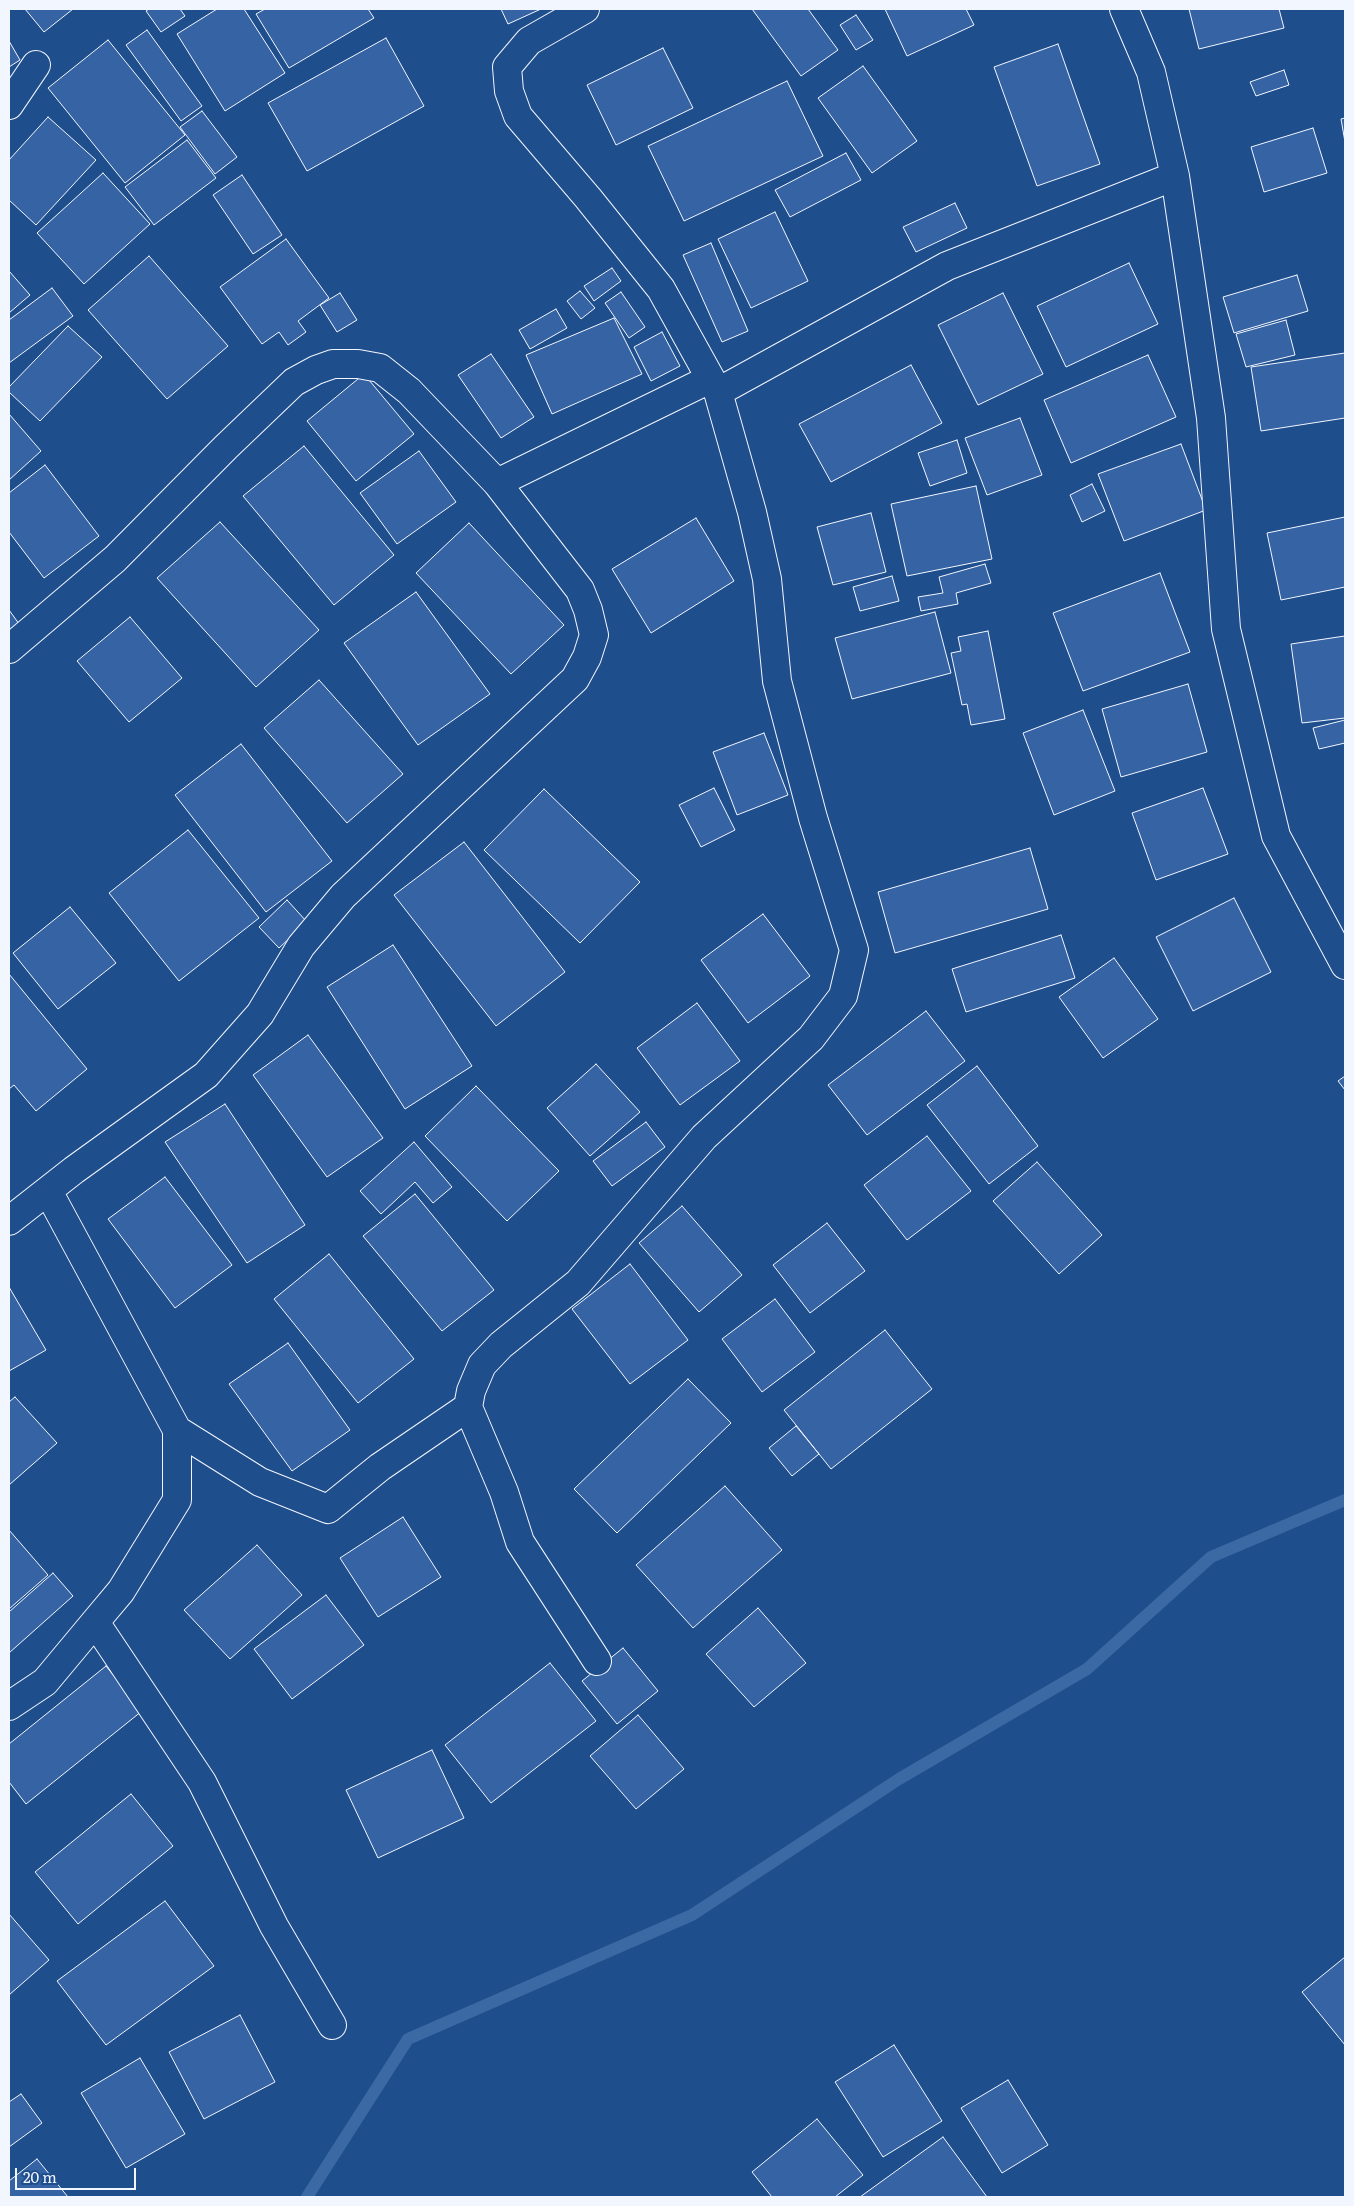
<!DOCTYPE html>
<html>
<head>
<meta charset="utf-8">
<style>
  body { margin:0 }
  #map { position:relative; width:1354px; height:2206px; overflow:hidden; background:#1f4e8c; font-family:Literata,serif }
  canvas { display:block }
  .frame { position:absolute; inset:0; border:10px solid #f2f6ff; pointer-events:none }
  .scale { position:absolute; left:15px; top:2168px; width:121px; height:22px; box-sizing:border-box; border:2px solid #f2f6ff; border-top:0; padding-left:6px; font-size:15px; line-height:18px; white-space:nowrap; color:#f2f6ff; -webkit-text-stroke:4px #1f4e8c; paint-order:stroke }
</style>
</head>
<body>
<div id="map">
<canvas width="1354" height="2206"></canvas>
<div class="frame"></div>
<div class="scale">20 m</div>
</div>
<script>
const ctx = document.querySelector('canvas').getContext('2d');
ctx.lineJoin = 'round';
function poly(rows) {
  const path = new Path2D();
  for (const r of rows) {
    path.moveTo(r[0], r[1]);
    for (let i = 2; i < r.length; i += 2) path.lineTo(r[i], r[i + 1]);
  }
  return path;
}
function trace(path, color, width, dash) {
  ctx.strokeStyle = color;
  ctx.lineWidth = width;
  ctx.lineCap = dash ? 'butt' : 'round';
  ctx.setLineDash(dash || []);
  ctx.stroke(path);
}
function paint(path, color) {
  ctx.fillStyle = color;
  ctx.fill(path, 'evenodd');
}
trace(poly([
  [307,2197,408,2039,692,1915,899,1779,1087,1669,1211,1557,1345,1500]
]), '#3b69a3', 12);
const building = poly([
  [25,9,73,9,44,32,25,9],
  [149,9,180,9,185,16,161,32,146,11,149,9],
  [217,9,244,9,285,73,225,111,177,34,217,9],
  [265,9,368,9,374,18,289,68,256,14,265,9],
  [501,9,541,9,508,24,501,9],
  [752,9,808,9,838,50,801,76,752,9],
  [885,9,966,9,974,25,907,56,885,9],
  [1189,9,1279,9,1284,28,1199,49,1189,9],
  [856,15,873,40,856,50,840,25,856,15],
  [147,30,202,106,181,121,126,45,147,30],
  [386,38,424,106,307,171,268,103,386,38],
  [108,40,185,135,125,183,48,88,108,40],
  [9,41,20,60,9,67,9,41],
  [1058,44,1100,164,1037,186,994,67,1058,44],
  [663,48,693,108,616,145,587,85,663,48],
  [863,66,917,141,872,173,818,98,863,66],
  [1284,70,1289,85,1256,96,1250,82,1284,70],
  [787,81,823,156,684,221,648,146,787,81],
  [202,111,237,157,215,174,180,127,202,111],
  [48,117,96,160,36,225,9,200,9,160,48,117],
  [1345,118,1345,142,1341,119,1345,118],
  [1313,128,1327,173,1264,192,1251,147,1313,128],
  [187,140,216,178,154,225,125,187,187,140],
  [846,153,861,180,790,217,775,190,846,153],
  [103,173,150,224,84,284,37,233,103,173],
  [242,175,282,235,253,254,213,195,242,175],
  [955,203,967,228,916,252,903,227,955,203],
  [775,212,808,281,751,308,718,239,775,212],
  [286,239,329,298,298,321,306,332,288,345,279,332,262,344,220,287,286,239],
  [711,243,748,331,722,342,683,255,711,243],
  [149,256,228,346,167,399,88,310,149,256],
  [1129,263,1158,324,1066,367,1037,306,1129,263],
  [612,268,621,281,594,301,584,286,612,268],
  [9,271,30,295,9,313,9,271],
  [1297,275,1308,311,1234,333,1223,297,1297,275],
  [52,288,73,316,9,363,9,320,52,288],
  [580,291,595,308,581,319,567,301,580,291],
  [621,292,645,327,629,338,605,303,621,292],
  [340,293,357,320,337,332,320,305,340,293],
  [1003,293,1043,374,978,405,938,325,1003,293],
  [556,309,567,328,530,349,519,330,556,309],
  [614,318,642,374,552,414,526,355,614,318],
  [1286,320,1295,355,1246,367,1236,334,1286,320],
  [68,326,102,357,40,421,9,392,9,387,68,326],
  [662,332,680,366,651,381,634,347,662,332],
  [1345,353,1345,418,1261,431,1251,367,1345,353],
  [491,354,534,417,501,438,458,375,491,354],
  [1148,355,1176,417,1071,463,1044,400,1148,355],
  [911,365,942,423,831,482,799,424,911,365],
  [364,374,414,434,356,481,307,421,364,374],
  [9,414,41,451,9,480,9,414],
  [1020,418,1042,475,987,495,965,438,1020,418],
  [957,440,967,473,930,486,918,453,957,440],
  [1181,444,1206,510,1124,541,1098,474,1181,444],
  [304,446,394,555,334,605,243,496,304,446],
  [419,451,456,502,397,544,360,493,419,451],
  [45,465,99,536,44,578,9,532,9,493,45,465],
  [1092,484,1105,511,1082,522,1070,495,1092,484],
  [976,486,992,559,907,576,891,504,976,486],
  [871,513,886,572,833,585,817,527,871,513],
  [1345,517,1345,587,1281,600,1267,533,1345,517],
  [696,518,734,581,651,633,612,569,696,518],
  [220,522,319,630,256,687,157,578,220,522],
  [469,523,564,625,511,674,416,573,469,523],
  [985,564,991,583,956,593,958,604,921,611,918,597,943,593,939,577,985,564],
  [1160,573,1190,652,1083,691,1053,613,1160,573],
  [892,576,899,601,860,611,853,587,892,576],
  [416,592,490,694,418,745,344,643,416,592],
  [9,610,22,628,9,637,9,610],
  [935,612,951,673,852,699,835,638,935,612],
  [130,617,182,678,129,722,77,661,130,617],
  [988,631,1005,719,971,725,967,704,962,705,951,653,961,651,958,637,988,631],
  [1345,636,1345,718,1302,723,1291,644,1345,636],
  [319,680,403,774,347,823,264,728,319,680],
  [1188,684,1207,752,1121,777,1102,709,1188,684],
  [1083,710,1115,791,1054,815,1023,733,1083,710],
  [1345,720,1345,743,1319,749,1313,728,1345,720],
  [764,733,788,795,737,815,713,752,764,733],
  [241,744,332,861,266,912,175,795,241,744],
  [714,788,735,830,701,847,679,805,714,788],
  [1203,788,1228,854,1156,880,1132,813,1203,788],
  [544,789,640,882,580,943,484,850,544,789],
  [188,830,259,918,179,981,109,893,188,830],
  [464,842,565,972,496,1026,394,895,464,842],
  [1030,848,1048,909,895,953,878,892,1030,848],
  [1234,898,1271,972,1193,1011,1156,937,1234,898],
  [287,900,307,922,279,948,259,927,287,900],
  [70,907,116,963,58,1009,13,953,70,907],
  [763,914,810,976,748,1023,701,960,763,914],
  [1061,935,1075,978,966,1012,952,969,1061,935],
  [393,945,472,1066,405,1109,327,987,393,945],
  [1114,958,1158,1019,1103,1058,1059,997,1114,958],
  [9,974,87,1069,36,1111,14,1085,9,1089,9,974],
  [697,1003,740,1061,680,1105,637,1048,697,1003],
  [926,1011,965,1061,867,1135,828,1085,926,1011],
  [308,1035,383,1138,327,1177,253,1075,308,1035],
  [596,1064,640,1112,590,1156,547,1108,596,1064],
  [977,1066,1038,1146,989,1184,927,1105,977,1066],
  [1345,1076,1345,1090,1338,1081,1345,1076],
  [476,1086,559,1171,507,1221,425,1136,476,1086],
  [225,1104,305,1225,247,1263,165,1142,225,1104],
  [646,1122,665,1147,612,1186,593,1161,646,1122],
  [927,1136,971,1191,907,1240,864,1185,927,1136],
  [414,1142,452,1187,433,1203,415,1182,381,1214,360,1191,414,1142],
  [1037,1162,1102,1235,1059,1274,993,1201,1037,1162],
  [165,1177,232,1265,175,1308,108,1219,165,1177],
  [415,1194,494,1290,442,1331,363,1236,415,1194],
  [682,1206,742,1275,699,1312,639,1243,682,1206],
  [827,1223,865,1271,810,1313,773,1265,827,1223],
  [329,1254,414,1359,358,1403,274,1299,329,1254],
  [630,1264,688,1340,630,1384,572,1309,630,1264],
  [9,1287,46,1350,9,1371,9,1287],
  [775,1299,815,1352,762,1392,722,1339,775,1299],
  [885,1330,932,1389,831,1469,784,1410,885,1330],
  [288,1343,350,1430,292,1471,229,1384,288,1343],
  [688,1379,731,1423,617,1533,574,1489,688,1379],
  [15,1397,57,1443,9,1485,9,1402,15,1397],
  [796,1426,819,1454,792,1476,769,1448,796,1426],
  [725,1486,782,1550,693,1628,636,1565,725,1486],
  [403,1517,441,1577,378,1617,340,1558,403,1517],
  [9,1530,48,1575,9,1609,9,1530],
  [257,1545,302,1595,230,1659,184,1610,257,1545],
  [53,1573,73,1596,9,1653,9,1612,53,1573],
  [326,1595,364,1645,292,1699,254,1649,326,1595],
  [758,1608,806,1663,754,1707,706,1654,758,1608],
  [623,1648,658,1691,617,1724,582,1681,623,1648],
  [550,1663,596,1721,491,1803,445,1745,550,1663],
  [106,1666,142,1711,26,1804,9,1782,9,1744,106,1666],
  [638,1715,684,1769,636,1809,590,1756,638,1715],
  [432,1750,464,1818,378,1858,346,1790,432,1750],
  [131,1794,173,1846,78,1924,35,1872,131,1794],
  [165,1901,214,1966,106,2045,57,1981,165,1901],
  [9,1914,49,1960,9,1995,9,1914],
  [1345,1957,1345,2045,1302,1992,1345,1957],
  [240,2015,275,2082,204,2119,169,2052,240,2015],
  [894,2045,942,2121,883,2157,835,2082,894,2045],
  [140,2058,185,2134,126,2168,81,2093,140,2058],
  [1008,2080,1048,2145,1002,2173,961,2108,1008,2080],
  [21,2094,42,2123,9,2147,9,2102,21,2094],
  [817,2119,863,2175,835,2197,772,2197,752,2172,817,2119],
  [943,2137,987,2197,860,2197,943,2137],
  [37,2159,68,2197,9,2197,9,2181,37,2159]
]);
paint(building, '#3563a3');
trace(building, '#f2f6ff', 1);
const street = poly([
  [585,9,529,41,507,67,509,91,518,116,588,198,661,289,718,392,752,512,767,579,777,681,813,818,854,950,843,996,811,1038,704,1137,578,1283,501,1345,482,1365,471,1391,468,1407,504,1492,520,1542,597,1661],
  [1124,9,1151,72,1175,176,1211,418,1226,629,1276,836,1345,965],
  [9,105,36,65],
  [718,392,947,266,1175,176],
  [497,483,710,379],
  [9,649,115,559,226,447,294,382,316,370,333,364,358,364,380,368,409,391,497,483,580,590,588,610,594,635,587,657,575,679,343,896,301,946,260,1014,206,1075,74,1170,9,1221],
  [177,1430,260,1482,328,1509,380,1467,468,1407],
  [95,1622,202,1782,274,1926,332,2025],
  [9,1706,45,1682,95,1622,121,1591,177,1500,177,1430,48,1191]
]);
trace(street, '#f2f6ff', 30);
trace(street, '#1f4e8c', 28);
</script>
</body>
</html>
